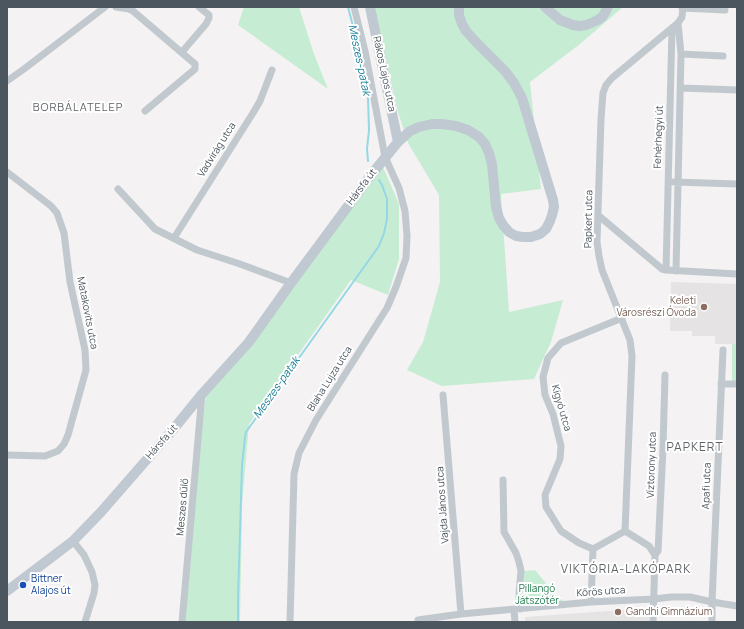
<!DOCTYPE html>
<html>
<head>
<meta charset="utf-8">
<style>
  body { margin:0 }
  #map { position:relative; width:744px; height:629px; overflow:hidden; background:#f4f2f2; font-family:Manrope,sans-serif }
  canvas { display:block }
  .frame { position:absolute; inset:0; border:8px solid #4b565e; pointer-events:none }
</style>
</head>
<body>
<div id="map">
<canvas width="744" height="629"></canvas>
<div class="frame"></div>
</div>
<script>
const ctx = document.querySelector('canvas').getContext('2d');
ctx.lineJoin = 'round';
function paint(path, color) {
  ctx.fillStyle = color;
  ctx.fill(path, 'evenodd');
}
function poly(rows) {
  const path = new Path2D();
  for (const r of rows) {
    path.moveTo(r[0], r[1]);
    for (let i = 2; i < r.length; i += 2) path.lineTo(r[i], r[i + 1]);
  }
  return path;
}
function trace(path, color, width, dash) {
  ctx.strokeStyle = color;
  ctx.lineWidth = width;
  ctx.lineCap = dash ? 'butt' : 'round';
  ctx.setLineDash(dash || []);
  ctx.stroke(path);
}
function drawText(font, color, halo, rows, align = 'center') {
  ctx.font = font + ' Manrope,sans-serif';
  ctx.lineWidth = 4;
  ctx.setLineDash([]);
  ctx.textBaseline = 'middle';
  ctx.strokeStyle = halo;
  ctx.fillStyle = color;
  for (const [text, x, y, turn = 0] of rows) {
    ctx.save();
    ctx.translate(x, y);
    ctx.rotate((+turn || 0) * Math.PI / 180);
    ctx.textAlign = isNaN(turn) ? turn : align;
    if (halo) ctx.strokeText(text, 0, 0);
    ctx.fillText(text, 0, 0);
    ctx.restore();
  }
}
paint(poly([
  [671,282,737,284,737,344,715,344,715,336,692,336,692,331,670,331],
  [649,608,649,622,525,622,525,617]
]), '#e5e3e4');
paint(poly([
  [244,7,299,7,314,54,328,89,238,25],
  [374,7,623,7,580,44,530,82,541,189,501,194,509,312,563,300,551,342,534,379,442,386,407,370,423,342,440,282,439,195,408,143,398,112],
  [383,167,399,204,399,259,388,295,351,280,249,424,242,504,240,622,180,622,206,394],
  [732,344,737,344,737,381,732,381],
  [535,570,545,582,547,588,554,597,563,600,564,605,525,608,524,571]
]), '#c6edd4');
trace(poly([
  [348,7,362,61,368,98,369,130,367,149,368,161],
  [238,622,238,598,242,465,245,437,246,432,379,246,384,233,387,219,387,199,382,185,379,180]
]), '#96d7e6', 2);
trace(poly([
  [116,7,129,9,133,11,195,64,195,69,145,111],
  [682,8,725,10],
  [182,52,206,24,209,18,209,15,199,7],
  [681,54,723,56],
  [7,81,24,69,105,7],
  [681,88,737,90],
  [7,172,51,206,57,213,64,233,70,282,85,350,86,370,68,435,64,444,58,451,45,456,7,455],
  [674,182,737,184],
  [118,189,155,229,197,250,240,264,291,283],
  [599,216,662,269,666,270,737,274],
  [174,238,253,113,260,101,272,70],
  [666,270,672,28],
  [676,271,681,54,678,23],
  [721,384,737,384],
  [443,395,461,614],
  [503,480,504,532,516,553,519,562,521,571,519,594,520,609],
  [625,531,632,356,630,340,602,270,599,256,597,242,601,119,603,93,606,85,612,78,678,23,682,17,683,7],
  [73,541,84,555,92,572,95,585,94,593,85,622],
  [593,549,579,543,561,531,546,507,545,495,560,459,561,446,553,414,545,395,543,377,548,358,561,343,622,318],
  [655,555,658,551,663,448,665,375],
  [591,602,593,549,625,531,649,546,655,555,653,622],
  [514,610,515,622],
  [182,622,202,394],
  [290,622,294,474,299,453,316,420,387,308,396,287,406,258,407,236,405,211,399,188,385,157,365,51,354,7],
  [418,622,418,620,461,614,591,602,654,599,671,597,690,597,712,602,737,606],
  [712,622,712,602,723,350]
]), '#c1c9cf', 7);
trace(poly([
  [370,7,398,142],
  [545,7,560,20,573,25,579,26,586,25,598,20,603,16,608,7],
  [7,591,73,541,101,512,176,426,202,394,249,342,291,283,371,175,398,142,410,131,419,127,432,124,442,124,456,126,468,130,479,137,485,144,489,153,492,164,496,207,499,218,503,225,509,232,516,236,523,237,531,237,540,234,546,229,550,221,552,215,554,207,553,200,522,98,514,83,505,71,476,42,466,31,462,24,459,15,459,7]
]), '#c0c9d2', 10);
for (const [x, y, r, color] of [
  [704,307,4,"#8d6e63"],
  [23,585,4,"#1a4fb4"],
  [618,612,4,"#8d6e63"]
]) {
  const dot = new Path2D();
  dot.arc(x, y, r, 0, 2 * Math.PI);
  ctx.fillStyle = color;
  ctx.fill(dot);
  trace(dot, '#fff', 1.5);
}
drawText('10px', '#4b565e', '#fff', [
  ["Rákos Lajos utca",384,74,78],
  ["Fehérhegyi út",659,137,-88],
  ["Vadvirág utca",217,150,-58],
  ["Hársfa út",362,187,-53],
  ["Papkert utca",589,219,-89],
  ["Matakovits utca",87,313,79],
  ["Blaha Lujza utca",330,379,-58],
  ["Kígyó utca",561,408,74],
  ["Hársfa út",162,442,-49],
  ["Víztorony utca",652,465,-88],
  ["Apafi utca",707,486,-88],
  ["Vajda János utca",443,505,-94],
  ["Meszes dűlő",183,507,-85],
  ["Kőrös utca",601,592,-4]
]);
drawText('10px', '#785e54', '#fff', [
  ["Keleti",696,301],
  ["Városrészi Óvoda",696,313],
  ["Gandhi Gimnázium",626,612,"left"]
], 'right');
drawText('10px', '#164399', '#fff', [
  ["Bittner",31,579],
  ["Alajos út",31,591]
], 'left');
drawText('10px', '#1f7c4c', '#fff', [
  ["Pillangó",537,589],
  ["Játszótér",537,601]
]);
drawText('italic 11px', '#177d96', '#fff', [
  ["Meszes-patak",359,60,78],
  ["Meszes-patak",277,388,-55]
]);
ctx.letterSpacing = '1px';
drawText('11px', '#5f6367', '#fff', [
  ["BORBÁLATELEP",78,108]
]);
ctx.letterSpacing = '0px';
ctx.letterSpacing = '1px';
drawText('12px', '#5f6367', '#fff', [
  ["PAPKERT",695,448],
  ["VIKTÓRIA-LAKÓPARK",626,570]
]);
ctx.letterSpacing = '0px';
</script>
</body>
</html>
